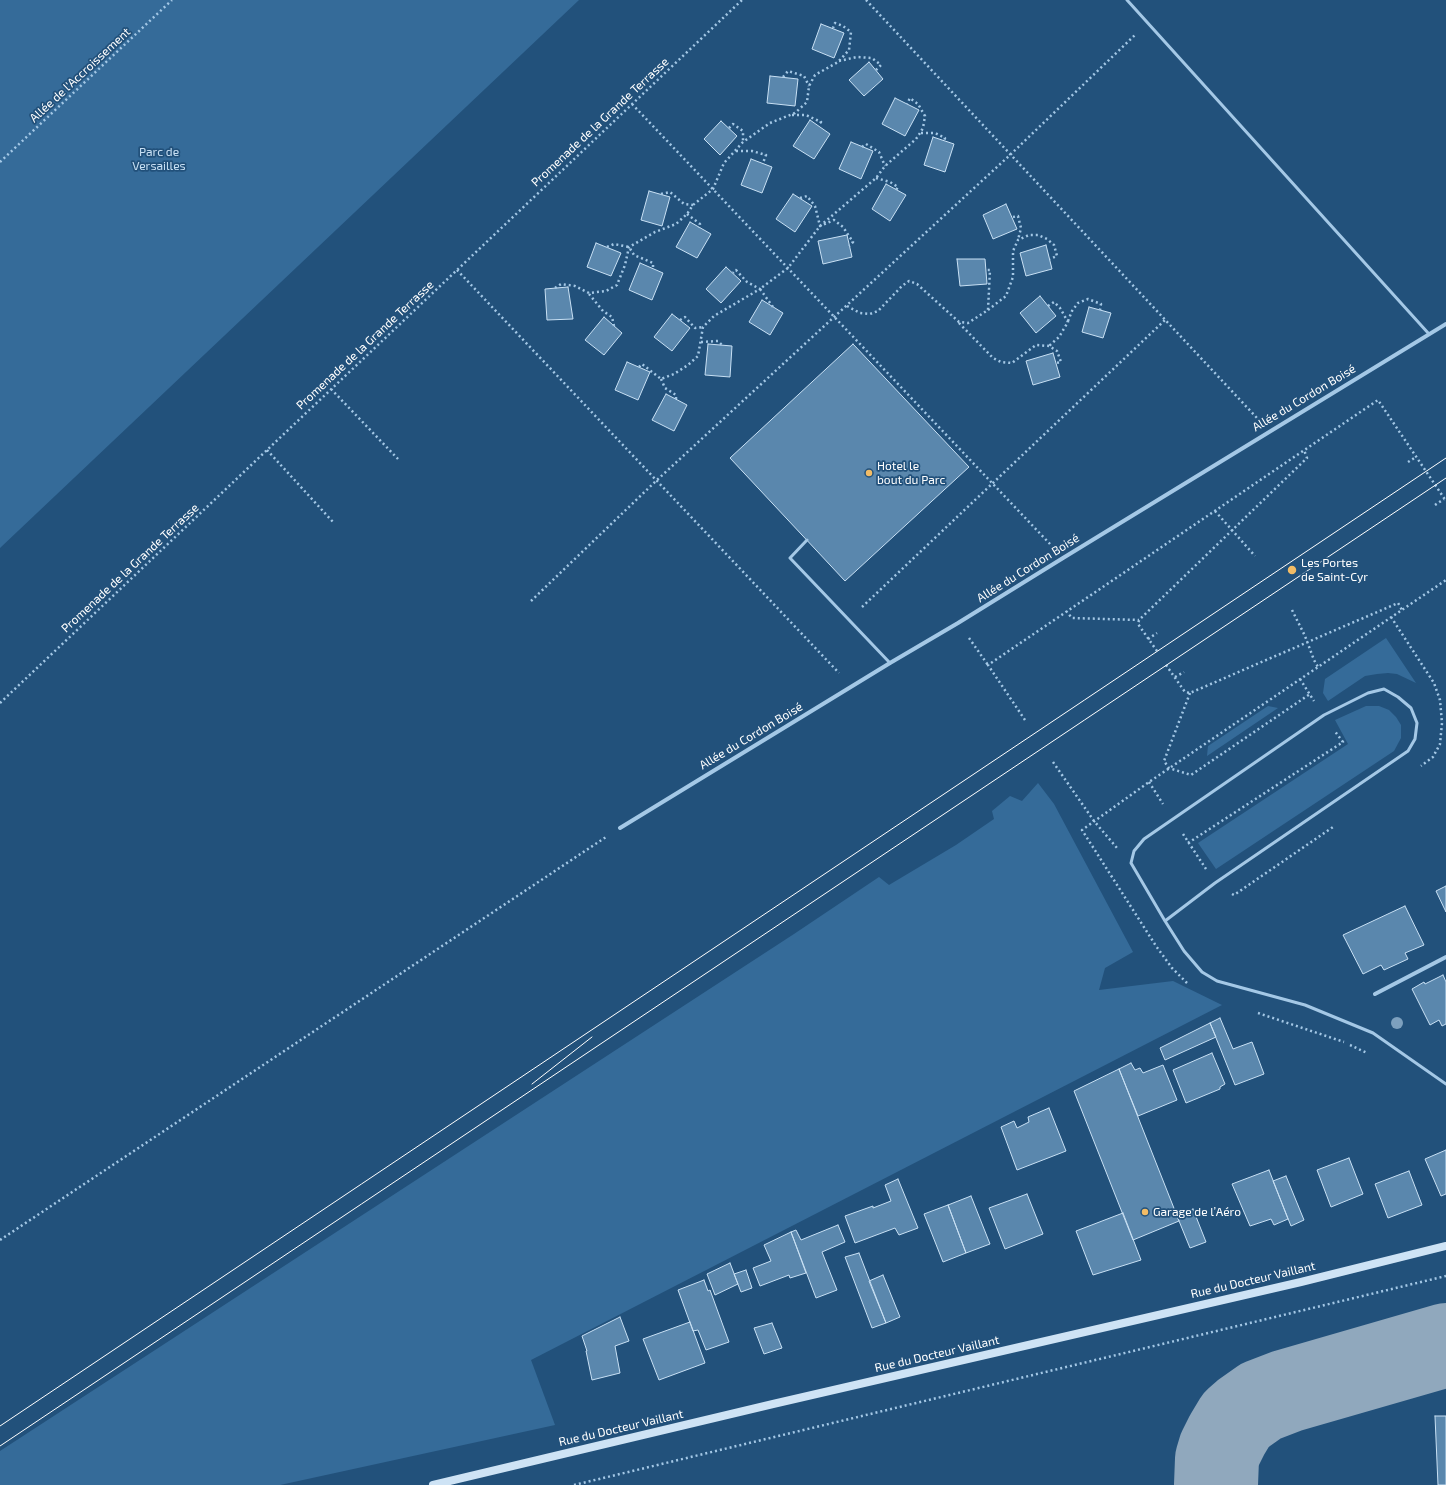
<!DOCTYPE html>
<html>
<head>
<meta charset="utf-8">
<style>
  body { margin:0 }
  canvas { display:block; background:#22517b }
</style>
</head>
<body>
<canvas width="1446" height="1485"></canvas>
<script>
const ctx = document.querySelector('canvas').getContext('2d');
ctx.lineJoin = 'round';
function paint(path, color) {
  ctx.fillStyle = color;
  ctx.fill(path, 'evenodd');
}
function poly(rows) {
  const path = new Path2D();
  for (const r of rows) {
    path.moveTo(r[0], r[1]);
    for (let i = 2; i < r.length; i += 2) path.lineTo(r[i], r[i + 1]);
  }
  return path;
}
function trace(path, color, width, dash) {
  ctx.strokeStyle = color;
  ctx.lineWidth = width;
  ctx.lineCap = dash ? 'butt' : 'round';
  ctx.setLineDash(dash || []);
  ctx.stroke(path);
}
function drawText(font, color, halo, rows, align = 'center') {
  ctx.font = font + ' "Exo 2",sans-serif';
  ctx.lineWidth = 3.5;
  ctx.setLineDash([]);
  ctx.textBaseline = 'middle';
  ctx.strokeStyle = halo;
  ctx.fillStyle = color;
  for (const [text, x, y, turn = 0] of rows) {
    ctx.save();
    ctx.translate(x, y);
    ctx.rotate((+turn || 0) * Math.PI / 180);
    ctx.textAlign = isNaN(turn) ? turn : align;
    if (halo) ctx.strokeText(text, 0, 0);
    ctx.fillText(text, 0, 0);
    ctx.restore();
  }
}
paint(poly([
  [0,0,579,0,0,548],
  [1386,638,1416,683,1397,674,1388,673,1377,674,1365,676,1328,701,1323,693,1325,679],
  [1268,706,1278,708,1207,756,1208,746],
  [1366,706,1379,706,1389,710,1396,717,1401,725,1401,738,1394,751,1216,869,1198,843,1348,744,1335,720],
  [1038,783,1054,804,1133,952,1105,968,1099,990,1173,981,1222,1005,531,1360,555,1425,280,1485,0,1485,0,1451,794,934,879,877,889,885,956,845,994,819,992,811,1010,796,1022,801]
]), '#356b99');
trace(poly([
  [1216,1485,1217,1459,1220,1449,1227,1435,1236,1420,1244,1413,1261,1401,1287,1391,1446,1345]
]), '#90a8bd', 84);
const building = poly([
  [821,24,844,33,834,58,812,49,821,24],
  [869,62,883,79,864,96,849,80,869,62],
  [770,76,798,79,795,106,767,103,770,76],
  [895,98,919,110,905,136,882,124,895,98],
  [810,120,830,134,814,159,793,146,810,120],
  [721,121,737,136,720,155,704,139,721,121],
  [933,137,954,144,945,172,924,165,933,137],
  [851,142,873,151,861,179,839,169,851,142],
  [751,159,772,167,762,193,741,185,751,159],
  [886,184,906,195,890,221,872,209,886,184],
  [649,191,670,197,662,226,641,220,649,191],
  [793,194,812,206,795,232,776,219,793,194],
  [1006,204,1017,229,993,239,983,215,1006,204],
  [690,222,711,234,697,258,676,247,690,222],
  [847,235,852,257,823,264,818,241,847,235],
  [596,243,621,253,611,276,587,267,596,243],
  [1046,245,1052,269,1026,276,1020,253,1046,245],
  [957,259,985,259,987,284,960,286,957,259],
  [640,263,663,273,652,300,629,290,640,263],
  [726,267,741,281,721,303,706,289,726,267],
  [568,287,573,319,547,320,545,289,568,287],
  [1040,296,1056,316,1036,333,1020,313,1040,296],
  [762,300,783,313,770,335,749,322,762,300],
  [1089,307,1111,313,1103,338,1082,332,1089,307],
  [672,314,690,328,672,351,654,337,672,314],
  [604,317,622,333,604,355,585,340,604,317],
  [708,344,732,346,730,377,705,375,708,344],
  [853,344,969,467,845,581,730,458,853,344],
  [1053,353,1060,377,1033,385,1026,361,1053,353],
  [627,362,650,372,638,400,615,390,627,362],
  [666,394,687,405,674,431,652,420,666,394],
  [1446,886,1446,912,1436,891,1446,886],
  [1405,906,1424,945,1405,953,1408,959,1384,970,1381,965,1363,974,1343,935,1405,906],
  [1443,975,1446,982,1446,1024,1442,1026,1439,1020,1430,1025,1412,989,1424,982,1425,984,1443,975],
  [1220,1018,1233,1049,1252,1042,1264,1074,1235,1085,1210,1023,1220,1018],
  [1210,1023,1216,1037,1165,1060,1160,1048,1210,1023],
  [1212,1053,1225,1084,1220,1087,1220,1089,1186,1103,1173,1070,1212,1053],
  [1131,1063,1135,1070,1140,1068,1143,1073,1163,1065,1177,1100,1138,1116,1119,1069,1131,1063],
  [1119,1069,1179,1221,1133,1240,1074,1091,1119,1069],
  [1049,1108,1066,1151,1017,1170,1001,1127,1014,1121,1017,1128,1029,1122,1028,1117,1049,1108],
  [1446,1150,1446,1194,1441,1196,1425,1159,1446,1150],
  [1349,1158,1363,1194,1331,1207,1317,1170,1349,1158],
  [1269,1170,1288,1219,1274,1225,1271,1219,1250,1226,1232,1184,1269,1170],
  [1409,1171,1422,1205,1388,1218,1375,1184,1409,1171],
  [1286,1176,1304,1220,1291,1226,1273,1181,1286,1176],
  [898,1179,918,1228,899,1235,895,1228,855,1243,845,1216,873,1206,873,1208,891,1201,885,1185,898,1179],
  [1027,1194,1043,1234,1005,1249,989,1208,1027,1194],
  [971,1196,990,1244,966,1253,948,1205,971,1196],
  [948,1205,966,1253,943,1262,924,1214,948,1205],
  [1193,1209,1206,1242,1190,1248,1177,1216,1193,1209],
  [1123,1213,1141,1260,1093,1275,1076,1231,1123,1213],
  [838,1225,845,1242,822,1252,837,1290,816,1298,791,1232,796,1230,801,1240,838,1225],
  [791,1232,806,1273,790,1278,789,1275,760,1286,753,1268,771,1261,764,1245,791,1232],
  [859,1253,886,1323,872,1328,845,1257,859,1253],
  [730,1263,738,1284,715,1295,707,1274,730,1263],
  [746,1270,752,1288,741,1292,734,1274,746,1270],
  [883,1275,900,1317,886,1323,869,1281,883,1275],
  [704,1280,708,1291,710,1290,729,1342,706,1350,698,1330,693,1331,678,1290,704,1280],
  [620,1317,629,1341,615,1346,620,1373,592,1380,586,1351,587,1351,582,1336,620,1317],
  [690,1322,705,1363,659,1380,643,1339,690,1322],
  [772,1323,782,1348,764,1354,754,1328,772,1323],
  [1435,1416,1446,1416,1446,1485,1438,1485,1435,1416]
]);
paint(building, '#5a87ad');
trace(building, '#c8e0f4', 1);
trace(poly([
  [866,0,1257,418],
  [839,61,857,57,872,58,881,65,876,70],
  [783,77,788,71,804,76,809,86],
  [632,104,1050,544],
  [792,115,806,115,821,122,818,125],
  [729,128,733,124,743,131,743,142],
  [921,133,935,133,945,138,944,141],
  [862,147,866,144,879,152,885,166],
  [736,151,752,151,766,155,763,163],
  [0,162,172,0],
  [876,178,890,182,898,187,896,190],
  [661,194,670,192,684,204,693,205],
  [800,198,807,196,815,206,820,226,834,220,843,227,853,242,849,246],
  [687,214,700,224,699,228],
  [1013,217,1018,216,1021,228,1018,240],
  [607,247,614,244,629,247,634,255,653,263,653,269],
  [457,270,839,673],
  [555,288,561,284,575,286,589,293,606,291,617,285,625,265,629,247,655,232,676,224,687,214,693,205,713,189,724,163,743,142,770,123,795,113,807,102,809,86,815,75,838,62,849,50,851,32,843,26,835,23,833,28],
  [589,294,603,311,612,317,614,326],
  [847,306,860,313,870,314,878,311,902,286,909,281,917,284,959,322,968,323,988,310,990,270,986,270],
  [1048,306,1054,302,1060,308,1068,322,1059,337,1049,346],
  [773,307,760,289,788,268,820,226,876,178,885,166,916,139,920,133,923,128,925,116,918,104,910,98,907,104],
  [988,310,1006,296,1013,277,1013,251,1018,240,1029,235,1038,235,1047,239,1054,245,1057,256,1050,259],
  [680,320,685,317,695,328,703,327],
  [1068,321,1072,311,1078,303,1088,299,1101,304,1100,310],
  [959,323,993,358,1001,362,1012,363,1036,345,1049,346,1057,351,1061,362,1056,363],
  [701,342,718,341,722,345],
  [639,367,642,364,661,379,674,374,688,365,698,356,703,327,714,316,760,289,747,282,736,270,733,273],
  [661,379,665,388,676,395,676,400],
  [331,389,398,459],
  [267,450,333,522],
  [1408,462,1416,457],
  [1435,505,1444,499],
  [1215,511,1255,556],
  [531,601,657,480,1010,155,1135,35],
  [862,607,1165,320],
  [1292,610,1305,636,1314,660,1318,667],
  [1066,611,1072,618,1139,620],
  [1391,617,1434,683,1440,700,1442,723,1440,744,1433,757,1421,766],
  [969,638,988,665],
  [1148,639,1157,633],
  [1157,651,1138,624,1139,620,1307,458,1304,450],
  [1166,665,1185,692,1190,693,1398,603,1402,610],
  [1175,677,1184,672],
  [1300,679,1314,701],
  [1190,693,1164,761,1169,768,1191,775,1310,694],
  [0,703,742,0],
  [1025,720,988,665,1378,400,1446,501],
  [1053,762,1094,821,1117,848],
  [1149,782,1163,804],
  [1183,834,1206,869],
  [1188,843,1343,742,1334,730],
  [1232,894,1234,895,1333,827],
  [1187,983,1172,968,1156,946,1082,830,1149,782,1446,580],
  [1258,1013,1344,1042],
  [1350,1045,1367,1053],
  [0,1240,606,837],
  [574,1485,1446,1276]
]), '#a4c8e6', 2.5, [2, 3]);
trace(poly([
  [1127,0,1429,334],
  [807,540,790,558,890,663],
  [1165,921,1215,883,1408,751,1415,739,1417,723,1411,708,1398,697,1384,689,1368,693,1324,715,1144,839,1134,851,1131,863,1165,921,1184,951,1202,972,1217,981,1305,1005,1373,1033,1446,1084]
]), '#a4c8e6', 3);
trace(poly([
  [620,828,890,663,958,623,1063,558,1446,324],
  [1375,994,1446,957]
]), '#a4c8e6', 4);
trace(poly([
  [433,1485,773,1404,1301,1282,1446,1246]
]), '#cee3f5', 8);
trace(poly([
  [532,1084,592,1037],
  [0,1426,1446,458],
  [0,1446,1446,478]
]), '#fff', 1);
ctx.fillStyle = '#7da0be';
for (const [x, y] of [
  [1397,1023]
]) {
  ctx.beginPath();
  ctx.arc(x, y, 6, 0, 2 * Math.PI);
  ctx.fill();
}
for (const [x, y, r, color] of [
  [869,473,4,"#f2bc66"],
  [1292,570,5,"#f2bc66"],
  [1145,1212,4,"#f2bc66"]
]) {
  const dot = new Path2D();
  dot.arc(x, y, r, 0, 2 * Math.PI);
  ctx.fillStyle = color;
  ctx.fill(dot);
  trace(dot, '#22517b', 1.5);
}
drawText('12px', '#fff', '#22517b', [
  ["Allée de l'Accroissement",80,75,-43],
  ["Promenade de la Grande Terrasse",600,122,-43],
  ["Promenade de la Grande Terrasse",365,345,-43],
  ["Allée du Cordon Boisé",1304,398,-31],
  ["Promenade de la Grande Terrasse",130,568,-43],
  ["Allée du Cordon Boisé",1028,568,-32],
  ["Allée du Cordon Boisé",751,736,-31],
  ["Rue du Docteur Vaillant",1253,1280,-13],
  ["Rue du Docteur Vaillant",937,1354,-13],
  ["Rue du Docteur Vaillant",621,1428,-13]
]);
drawText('12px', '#c8e0f4', '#22517b', [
  ["Parc de",159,152],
  ["Versailles",159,166]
]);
drawText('12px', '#fff', '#22517b', [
  ["Hotel le",877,466],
  ["bout du Parc",877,480],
  ["Les Portes",1301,563],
  ["de Saint-Cyr",1301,577],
  ["Garage de l’Aéro",1153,1212]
], 'left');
</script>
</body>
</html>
